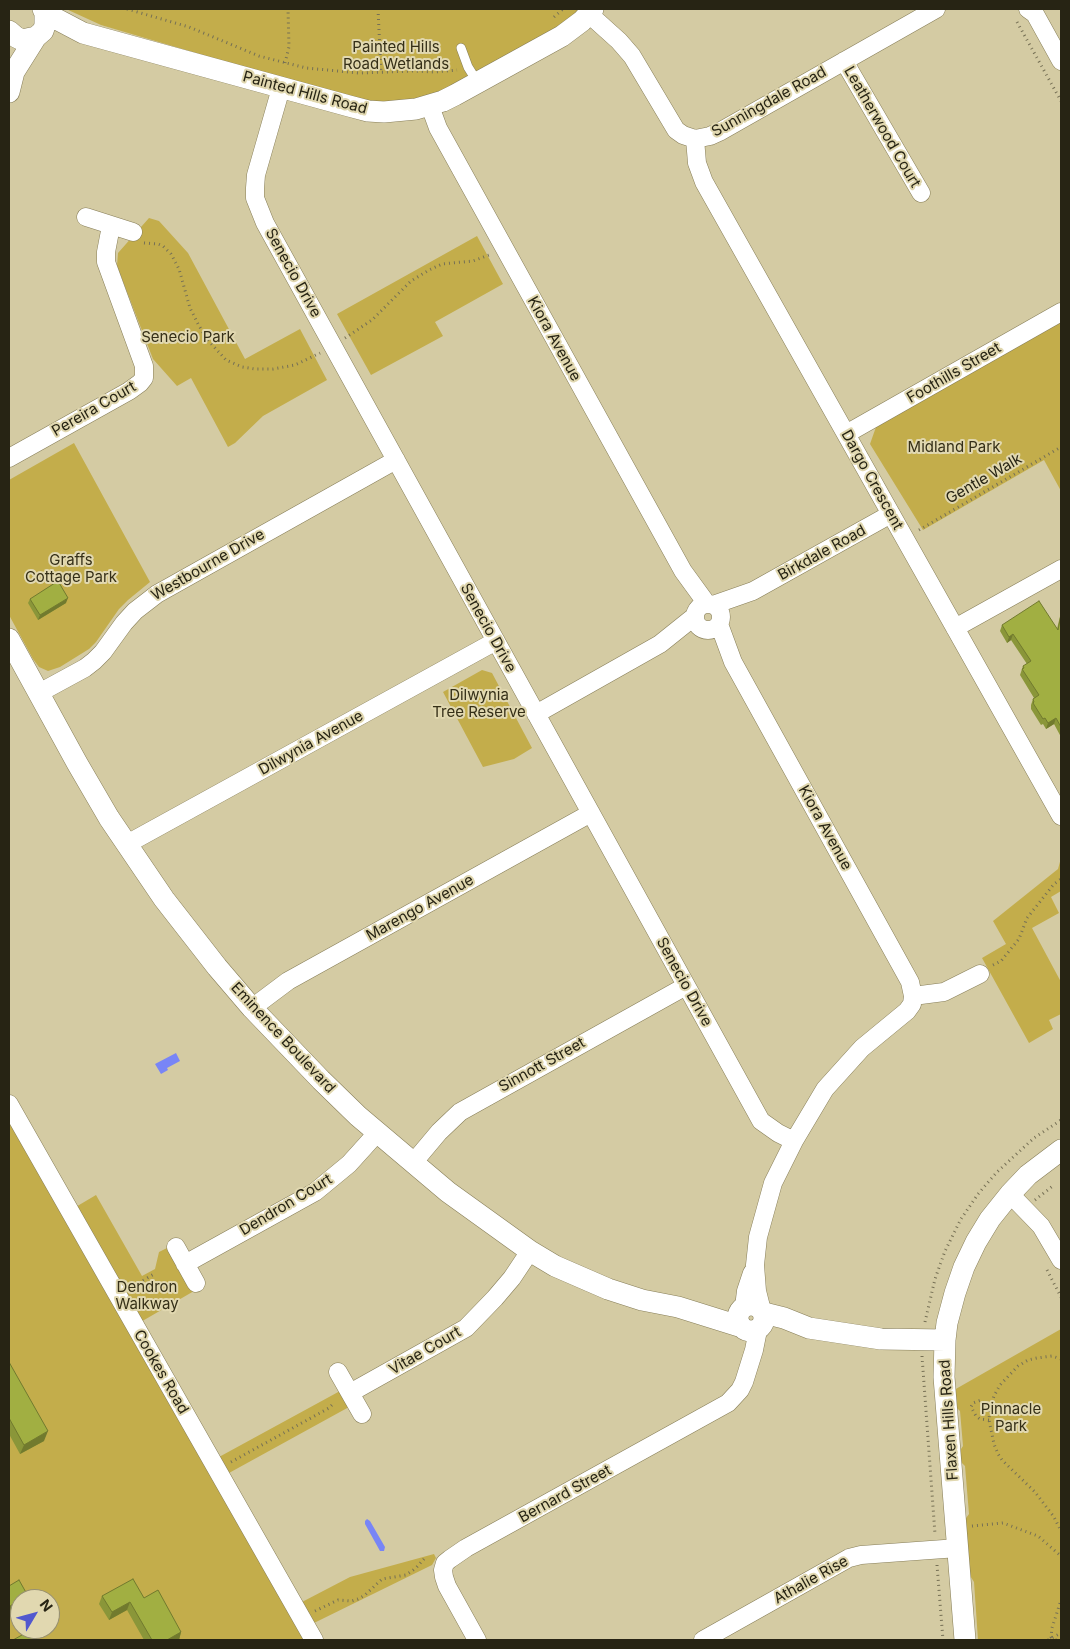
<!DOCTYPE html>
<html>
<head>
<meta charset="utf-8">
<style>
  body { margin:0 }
  #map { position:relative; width:1070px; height:1649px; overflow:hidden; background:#d4cba3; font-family:Inter,sans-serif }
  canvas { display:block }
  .frame { position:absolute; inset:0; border:10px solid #272414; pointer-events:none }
  .north { position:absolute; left:10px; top:1589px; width:50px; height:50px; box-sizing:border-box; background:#e1d8b0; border:1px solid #979072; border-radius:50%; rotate:53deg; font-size:14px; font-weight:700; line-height:20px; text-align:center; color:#272414 }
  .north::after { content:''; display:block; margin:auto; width:18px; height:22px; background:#5258ce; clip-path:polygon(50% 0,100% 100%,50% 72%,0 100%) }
</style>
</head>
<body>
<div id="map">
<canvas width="1070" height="1649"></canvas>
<div class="frame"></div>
<div class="north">N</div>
</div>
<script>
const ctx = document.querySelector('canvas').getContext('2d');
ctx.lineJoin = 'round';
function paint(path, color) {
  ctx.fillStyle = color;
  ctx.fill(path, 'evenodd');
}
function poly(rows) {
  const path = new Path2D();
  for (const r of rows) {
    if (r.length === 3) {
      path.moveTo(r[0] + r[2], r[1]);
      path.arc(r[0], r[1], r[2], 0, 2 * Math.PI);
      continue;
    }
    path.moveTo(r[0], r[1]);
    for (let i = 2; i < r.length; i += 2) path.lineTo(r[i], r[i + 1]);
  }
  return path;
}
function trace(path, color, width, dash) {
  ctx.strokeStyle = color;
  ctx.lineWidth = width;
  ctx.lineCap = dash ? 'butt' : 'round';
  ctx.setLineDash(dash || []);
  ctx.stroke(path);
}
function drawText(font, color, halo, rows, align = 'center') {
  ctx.font = font + ' Inter,sans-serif';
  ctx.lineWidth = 4;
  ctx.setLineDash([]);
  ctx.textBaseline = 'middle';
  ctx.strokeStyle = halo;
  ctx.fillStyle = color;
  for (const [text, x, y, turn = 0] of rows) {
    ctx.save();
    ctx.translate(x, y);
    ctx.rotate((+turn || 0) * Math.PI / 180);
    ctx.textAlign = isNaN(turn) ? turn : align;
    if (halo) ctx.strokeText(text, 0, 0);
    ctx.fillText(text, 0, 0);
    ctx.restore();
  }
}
paint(poly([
  [66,9,580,9,565,24,432,97,373,103,203,55,101,25],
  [149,218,159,221,188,253,245,359,300,329,327,380,263,416,235,443,228,447,191,378,177,386,153,359,117,266,118,253],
  [477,236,503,284,435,322,443,336,371,375,337,314],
  [1061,321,1061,491,1044,460,923,530,870,444,876,427],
  [74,443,150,582,128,600,119,609,96,642,89,649,60,667,48,671,39,667,33,659,9,615,9,480],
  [482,670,492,673,532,748,514,759,483,767,443,692],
  [1061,858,1061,891,1051,897,1059,913,1032,928,1061,982,1061,1014,1049,1020,1053,1029,1029,1043,982,958,1006,944,993,921,1058,869],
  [9,1116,305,1640,9,1640],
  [20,1599,50,1599,50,1629,20,1629],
  [96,1195,142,1276,155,1269,159,1252,169,1247,194,1291,139,1323,74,1208],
  [1061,1329,1061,1640,978,1640,974,1582,969,1574,964,1521,969,1514,965,1466,960,1461,959,1452,963,1446,960,1411,955,1406,954,1390],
  [340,1391,349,1407,229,1473,219,1457],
  [434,1554,436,1558,432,1565,314,1623,302,1602,350,1577]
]), '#c3ad4b');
paint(poly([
  [176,1053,180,1061,167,1068,168,1070,161,1074,155,1064],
  [367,1519,370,1521,385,1547,384,1551,380,1551,365,1524,365,1521]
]), '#7885f6');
const service = poly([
  [461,48,468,67,478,83]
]);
const minor = poly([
  [1028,9,1035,14,1061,61],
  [589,14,619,41,632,56,676,130,683,135,695,139,710,136,721,131,936,9],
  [844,61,921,193],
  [281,88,256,175,255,188,255,198,265,223,761,1121,778,1133,794,1141],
  [430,106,438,128,683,571,707,604],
  [695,139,697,163,704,182,1061,816],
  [86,217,133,232],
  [846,434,1061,312],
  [9,458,129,391,140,383,144,378,144,366,106,262,106,252,111,226],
  [708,617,13],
  [713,605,753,591,891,514],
  [719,624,733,662,910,982,913,996,912,1004,907,1011,862,1048,825,1089,794,1141,773,1183,758,1237,755,1265,757,1291,762,1311],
  [955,628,1061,569],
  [39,693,85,668,94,661,103,652,124,623,135,611,157,594,396,460],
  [536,714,660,644,695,616],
  [127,844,496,641],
  [913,996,944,992,980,974],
  [252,1008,288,981,591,813],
  [9,1104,314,1640],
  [413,1163,439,1132,460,1112,686,986],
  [1010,1194,1041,1226,1061,1260],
  [176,1247,196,1283],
  [185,1264,315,1192,349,1164,377,1133],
  [744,1307,746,1291,752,1273],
  [338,1372,362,1414],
  [350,1393,466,1328,495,1298,512,1278,530,1251],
  [477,1640,447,1586,444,1577,443,1570,445,1563,450,1559,466,1548,728,1403,740,1390,744,1382,754,1350,758,1330],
  [703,1640,849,1558,861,1555,958,1548]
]);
const tertiary = poly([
  [45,13,83,33,349,106,368,111,384,112,416,109,443,101,455,95,562,36,582,21,593,9],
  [9,31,16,37,22,40,36,37,43,31,45,25,45,13,43,9],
  [9,92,14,72,36,37],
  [9,639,77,763,109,818,164,899,217,967,252,1008,321,1080,358,1116,448,1192,530,1251,555,1266,608,1289,642,1300,678,1307,742,1327],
  [751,1318,13],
  [764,1313,784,1318,809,1328,881,1339,945,1340],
  [965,1640,944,1377,945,1340,947,1323,955,1293,964,1267,976,1242,990,1219,1010,1194,1028,1175,1061,1150]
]);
trace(service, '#877e58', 10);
trace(minor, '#877e58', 19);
trace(tertiary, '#877e58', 22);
trace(poly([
  [127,9,189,27,259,56,306,68,359,73,414,71,435,72,457,70],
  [378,9,381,73],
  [554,17,563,9],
  [1017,22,1061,101],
  [285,63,289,47,288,9],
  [144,243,158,244,163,246,171,254,179,269,190,308,198,324,207,339,226,360,242,367,255,369,273,369,295,365,320,353],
  [345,338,372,320,411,281,429,270,442,264,473,261,489,255],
  [919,530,1061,447],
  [993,965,1001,961,1019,939,1027,918,1054,884,1061,879],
  [1035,1200,1054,1185],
  [1047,1270,1061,1297],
  [130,1288,154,1274],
  [925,1322,935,1279,945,1251,961,1219,978,1194,997,1172,1034,1138,1061,1120],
  [922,1356,935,1534],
  [1061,1359,1052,1356,1037,1358,1028,1360,1018,1366,1000,1385,994,1396,990,1408,989,1420,994,1444,998,1454,1002,1460,1035,1492,1054,1517,1061,1531],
  [989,1420,980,1419,976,1416,971,1407,973,1403,981,1400,989,1408],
  [231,1462,329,1408,332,1405],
  [972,1526,1003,1523,1038,1536,1061,1556],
  [937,1565,943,1640],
  [315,1611,338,1600,352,1601,358,1599,365,1595,382,1579,406,1575,416,1568,424,1559],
  [1048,1640,1061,1633],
  [1056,1640,1051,1637,1052,1628,1061,1600]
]), '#767055', 3, [1, 4]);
trace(service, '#fff', 9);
trace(minor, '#fff', 18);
trace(tertiary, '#fff', 21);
paint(poly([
  [30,599,66,603,38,620,28,603],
  [1061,612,1061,737,1054,724,1046,729,1043,724,1041,725,1031,709,1031,705,1033,699,1034,698,1020,675,1023,666,1027,664,1011,640,1007,643,1000,631,1002,625,1057,629],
  [9,1362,44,1441,20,1454,9,1434],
  [102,1596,144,1598,181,1632,179,1640,144,1640,127,1610,109,1620,99,1604]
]), '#8a9639');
paint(poly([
  [68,598,66,603,38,620,40,615],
  [1013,634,1011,640,1007,643,1009,637],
  [1056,718,1054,724,1046,729,1048,723],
  [48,1431,44,1441,20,1454,24,1445],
  [20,1600,20,1607,9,1614,9,1610,10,1606],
  [130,1602,127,1610,109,1620,112,1612],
  [181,1632,179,1640,167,1640]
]), '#717a2e');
const building = poly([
  [58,581,68,598,40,615,30,599,58,581],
  [1039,601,1058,630,1061,615,1061,727,1056,718,1048,723,1045,718,1043,719,1033,703,1034,702,1033,699,1039,695,1022,669,1024,668,1023,666,1031,661,1013,634,1009,637,1002,625,1039,601],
  [9,1362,48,1431,24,1445,9,1418,9,1362],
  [133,1579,144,1598,158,1590,181,1632,167,1640,152,1640,130,1602,112,1612,102,1596,133,1579],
  [19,1580,28,1596,22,1599,20,1599,20,1600,10,1606,9,1604,9,1586,19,1580],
  [31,1630,37,1640,13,1640,31,1630]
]);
paint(building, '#a1af42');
trace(building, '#717a2e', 1);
drawText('15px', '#352f17', '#e1d8b0', [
  ["Painted Hills",396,47],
  ["Road Wetlands",396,64],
  ["Senecio Park",188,337],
  ["Midland Park",954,447],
  ["Graffs",71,560],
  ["Cottage Park",71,577],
  ["Dilwynia",479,695],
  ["Tree Reserve",479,712],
  ["Dendron",147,1287],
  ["Walkway",147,1304],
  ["Pinnacle",1011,1409],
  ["Park",1011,1426]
]);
drawText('15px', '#272414', '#e1d8b0', [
  ["Painted Hills Road",305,93,15],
  ["Sunningdale Road",769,102,-29],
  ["Leatherwood Court",882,127,60],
  ["Senecio Drive",293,273,61],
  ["Kiora Avenue",554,339,61],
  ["Foothills Street",954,373,-30],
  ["Pereira Court",94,409,-30],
  ["Gentle Walk",984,479,-30],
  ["Dargo Crescent",872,480,61],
  ["Birkdale Road",822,553,-29],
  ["Westbourne Drive",208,565,-30],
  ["Senecio Drive",488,628,61],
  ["Dilwynia Avenue",311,743,-29],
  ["Kiora Avenue",825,828,61],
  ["Marengo Avenue",420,908,-29],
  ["Senecio Drive",684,982,61],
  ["Eminence Boulevard",283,1038,47],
  ["Sinnott Street",542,1065,-29],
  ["Dendron Court",286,1205,-31],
  ["Vitae Court",425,1351,-30],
  ["Cookes Road",161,1372,60],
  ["Flaxen Hills Road",949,1420,-94],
  ["Bernard Street",565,1494,-29],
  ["Athalie Rise",811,1580,-29]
]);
</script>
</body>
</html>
